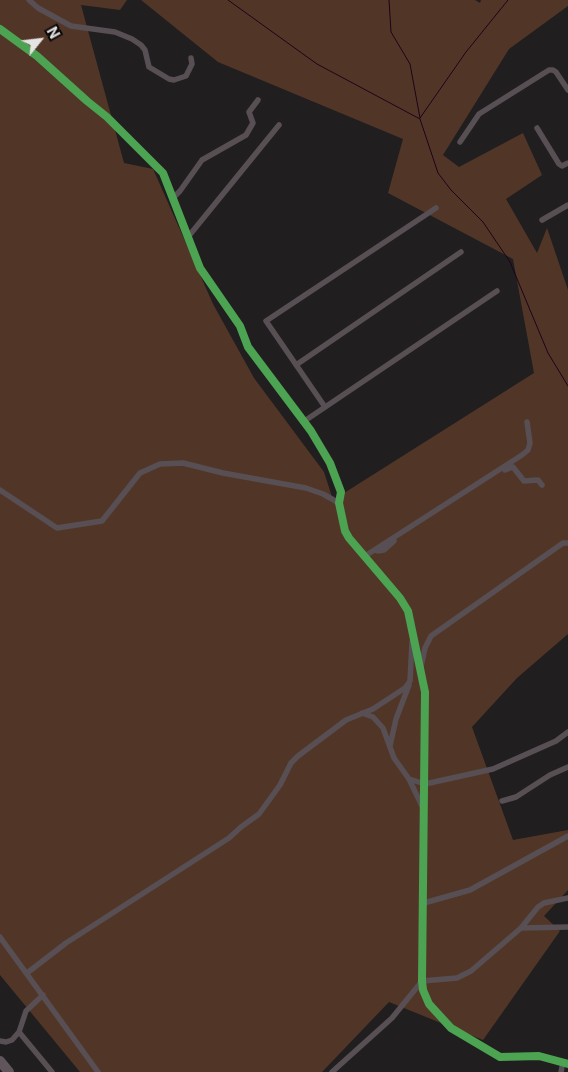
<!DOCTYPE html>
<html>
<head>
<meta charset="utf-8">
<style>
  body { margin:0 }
  #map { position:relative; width:568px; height:1072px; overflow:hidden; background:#211e1f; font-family:Inter,sans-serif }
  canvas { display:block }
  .north { position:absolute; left:15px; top:15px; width:50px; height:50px; -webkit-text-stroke:4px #0a0808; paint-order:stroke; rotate:61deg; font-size:14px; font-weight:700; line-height:20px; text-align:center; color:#e6e3e3 }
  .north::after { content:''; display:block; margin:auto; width:18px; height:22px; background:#e6e3e3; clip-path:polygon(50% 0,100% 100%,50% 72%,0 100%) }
</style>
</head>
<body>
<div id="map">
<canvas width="568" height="1072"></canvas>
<div class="north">N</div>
</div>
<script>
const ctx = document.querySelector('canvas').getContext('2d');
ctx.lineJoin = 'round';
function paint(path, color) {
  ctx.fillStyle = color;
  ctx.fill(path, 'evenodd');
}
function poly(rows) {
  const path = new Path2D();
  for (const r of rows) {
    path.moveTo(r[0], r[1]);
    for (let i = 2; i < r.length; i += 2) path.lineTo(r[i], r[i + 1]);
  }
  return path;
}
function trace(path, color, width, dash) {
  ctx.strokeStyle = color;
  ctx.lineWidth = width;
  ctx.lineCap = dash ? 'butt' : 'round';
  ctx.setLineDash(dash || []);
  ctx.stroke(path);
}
paint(poly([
  [0,0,127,0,120,10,81,5,124,163,153,169,213,304,254,378,324,472,333,500,534,373,513,259,388,193,403,139,218,62,141,0,475,0,480,3,481,0,568,0,568,6,509,49,443,155,459,167,523,133,542,175,506,199,537,253,547,228,568,290,568,634,517,678,472,727,513,840,568,830,568,890,544,916,560,931,483,1040,389,1002,322,1072,80,1072,0,975]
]), '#513628');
trace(poly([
  [228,0,317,64,420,119,438,173,451,190,483,222,510,262,548,353,568,386],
  [389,0,391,32,410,64,420,118],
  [420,118,466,52,508,0]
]), '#1c031a', 1);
trace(poly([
  [29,0,38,8,71,26,115,32,132,39,141,45,145,50,149,67,169,79,174,80,186,76,192,64,191,58],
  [0,29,37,56,87,101,107,117,163,173,200,268,240,326,248,347,311,431,330,463,341,492,339,503,345,531,349,538,400,598,408,611,425,692,422,981,423,990,429,1004,451,1028,500,1057,539,1056,568,1064],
  [537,128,559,164,562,166,568,163],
  [460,142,479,114,549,70,553,70,556,72,568,90],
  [173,198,180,191,202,160,246,135,253,123,249,112,258,100],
  [542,220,568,205],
  [188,237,279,125],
  [296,365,461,252],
  [325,407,266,321,436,208],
  [303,422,497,291],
  [505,470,513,467,524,481,538,480,542,485],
  [0,490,57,528,102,521,140,473,160,464,183,463,223,473,306,488,323,494,339,503],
  [375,550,378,551,384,550,394,541],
  [365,556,522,455,528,450,530,443,527,422],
  [421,667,425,648,431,636,563,543,568,543],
  [362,713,373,717,383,728,394,758,409,779,425,784,493,769,556,741,568,732],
  [390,746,396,719,409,685],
  [409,779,423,808],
  [502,801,516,797,550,775,568,767],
  [424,903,470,890,568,836],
  [521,928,568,927],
  [0,937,98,1072],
  [27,973,66,943,229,838,241,827,259,814,280,785,291,763,298,756,346,720,373,709,405,688,410,681,412,642],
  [19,1032,52,1072],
  [0,1041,6,1042,12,1040,19,1032,26,1011,43,995],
  [332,1072,392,1018,422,981,457,978,471,971,521,928,538,907,544,903,568,898],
  [561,1072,563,1062]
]), '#574f53', 5.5);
trace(poly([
  [0,1061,9,1072]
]), '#5f555a', 10);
trace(poly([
  [0,29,37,56,87,101,107,117,163,173,200,268,240,326,248,347,311,431,330,463,341,492,339,503,345,531,349,538,400,598,408,611,425,692,422,981,423,990,429,1004,451,1028,500,1057,539,1056,568,1064]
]), '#4ca352', 8);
</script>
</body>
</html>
